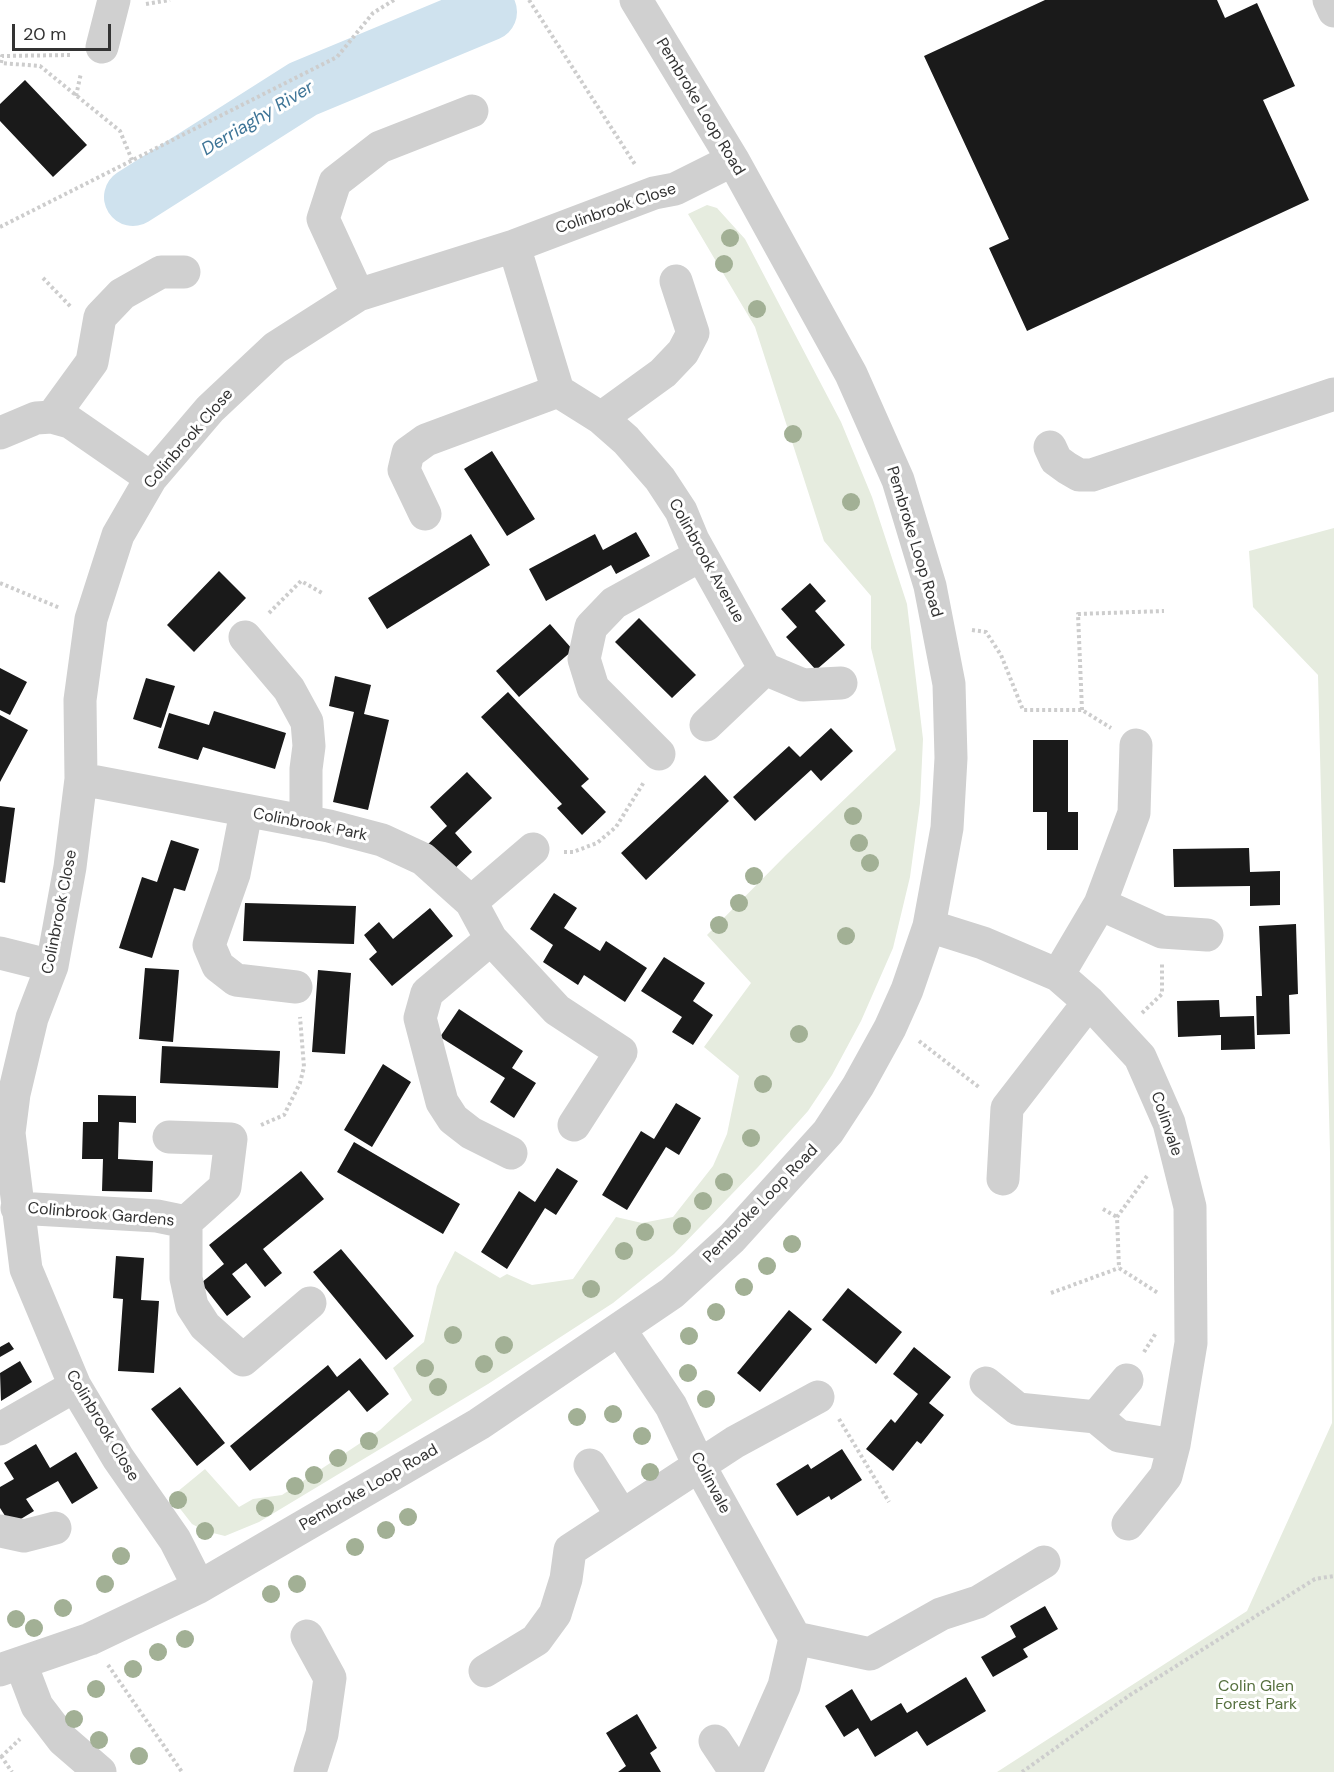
<!DOCTYPE html>
<html>
<head>
<meta charset="utf-8">
<style>
  body { margin:0 }
  #map { position:relative; width:1334px; height:1772px; overflow:hidden; background:#fff; font-family:"DM Sans",sans-serif }
  canvas { display:block }
  .scale { position:absolute; left:12px; top:24px; width:99px; height:27px; box-sizing:border-box; border:3px solid #333; border-top:0; padding-left:8px; font-size:18px; line-height:21px; white-space:nowrap; color:#333; -webkit-text-stroke:4px #fff; paint-order:stroke }
</style>
</head>
<body>
<div id="map">
<canvas width="1334" height="1772"></canvas>
<div class="scale">20 m</div>
</div>
<script>
const ctx = document.querySelector('canvas').getContext('2d');
ctx.lineJoin = 'round';
function paint(path, color) {
  ctx.fillStyle = color;
  ctx.fill(path, 'evenodd');
}
function poly(rows) {
  const path = new Path2D();
  for (const r of rows) {
    path.moveTo(r[0], r[1]);
    for (let i = 2; i < r.length; i += 2) path.lineTo(r[i], r[i + 1]);
  }
  return path;
}
function trace(path, color, width, dash) {
  ctx.strokeStyle = color;
  ctx.lineWidth = width;
  ctx.lineCap = dash ? 'butt' : 'round';
  ctx.setLineDash(dash || []);
  ctx.stroke(path);
}
function drawText(font, color, halo, rows, align = 'center') {
  ctx.font = font + ' "DM Sans",sans-serif';
  ctx.lineWidth = 6;
  ctx.setLineDash([]);
  ctx.textBaseline = 'middle';
  ctx.strokeStyle = halo;
  ctx.fillStyle = color;
  for (const [text, x, y, turn = 0] of rows) {
    ctx.save();
    ctx.translate(x, y);
    ctx.rotate((+turn || 0) * Math.PI / 180);
    ctx.textAlign = isNaN(turn) ? turn : align;
    if (halo) ctx.strokeText(text, 0, 0);
    ctx.fillText(text, 0, 0);
    ctx.restore();
  }
}
paint(poly([
  [707,205,717,208,745,239,841,422,872,497,907,604,923,739,920,803,910,877,893,948,861,1021,832,1075,808,1111,758,1167,674,1254,613,1303,488,1384,259,1522,225,1536,205,1531,192,1524,171,1497,205,1469,239,1507,253,1499,282,1495,380,1430,412,1400,393,1368,424,1342,437,1286,455,1251,500,1278,507,1274,532,1285,573,1279,616,1217,642,1223,673,1217,713,1166,727,1134,739,1076,704,1047,751,983,707,935,786,855,896,750,871,648,871,596,824,541,755,327,688,214],
  [1334,528,1334,1772,997,1772,1247,1611,1332,1423,1330,1153,1318,675,1253,607,1249,551]
]), '#e6ecdf');
trace(poly([
  [133,197,303,89,488,12]
]), '#cfe2ee', 58);
paint(poly([
  [1045,0,1217,0,1225,18,1257,3,1295,86,1263,100,1309,200,1027,331,989,248,1009,239,924,56],
  [25,80,87,145,53,177,0,121,0,104],
  [492,451,535,519,507,536,464,469],
  [636,532,650,556,616,574,611,565,546,601,529,569,595,534,603,550],
  [471,534,490,565,387,629,368,598],
  [219,571,246,598,194,652,167,625],
  [810,583,826,601,815,611,845,645,816,670,786,637,797,627,781,609],
  [639,618,696,675,672,698,615,642],
  [550,624,573,650,519,697,496,671],
  [0,668,27,682,10,715,0,710],
  [335,676,371,685,364,714,389,720,368,810,333,802,354,712,329,706],
  [146,678,175,686,161,728,133,719],
  [508,692,589,779,581,786,606,812,582,835,557,808,562,804,481,717],
  [214,711,286,733,275,769,203,747,198,760,158,748,169,713,209,725],
  [0,715,28,730,0,782],
  [831,728,853,751,821,781,811,770,755,821,733,797,789,746,800,757],
  [1033,740,1068,740,1068,812,1078,812,1078,850,1047,850,1047,812,1033,812],
  [467,772,492,798,455,833,472,852,450,873,425,847,447,826,430,807],
  [705,775,729,801,646,880,621,853],
  [0,806,15,808,5,883,0,882],
  [171,840,199,849,185,891,174,888,152,958,119,948,142,877,157,882],
  [1249,848,1250,872,1280,871,1280,905,1250,906,1250,886,1174,887,1173,849],
  [554,893,577,908,564,928,600,951,606,941,647,968,625,1002,584,975,578,985,543,962,553,945,530,929],
  [245,903,356,906,354,944,243,941],
  [430,908,453,936,392,986,369,959,377,952,364,935,379,922,393,939],
  [1296,924,1298,994,1289,995,1290,1034,1257,1035,1256,996,1262,996,1259,926],
  [664,957,705,983,693,1001,713,1015,693,1045,672,1032,682,1017,641,991],
  [145,968,179,970,173,1042,139,1039],
  [318,970,351,973,345,1054,312,1052],
  [1219,1000,1220,1017,1254,1016,1255,1049,1221,1050,1221,1035,1178,1037,1177,1001],
  [459,1009,523,1051,512,1068,536,1083,514,1118,490,1102,505,1078,440,1037],
  [162,1046,280,1051,278,1088,160,1083],
  [383,1064,411,1082,372,1147,344,1130],
  [98,1095,136,1096,136,1123,119,1122,118,1159,153,1161,152,1192,102,1191,103,1159,82,1159,83,1122,98,1122],
  [676,1103,701,1118,679,1155,666,1147,627,1210,602,1195,641,1131,654,1139],
  [354,1142,460,1204,443,1234,337,1172],
  [557,1168,578,1181,556,1215,545,1208,507,1269,481,1252,519,1191,535,1202],
  [301,1171,324,1199,263,1249,282,1273,265,1287,246,1263,232,1274,251,1297,227,1316,201,1283,224,1264,209,1245],
  [341,1249,414,1336,386,1360,313,1272],
  [116,1256,144,1258,141,1300,159,1301,154,1373,118,1371,123,1299,113,1298],
  [848,1288,902,1332,876,1364,822,1320],
  [789,1310,812,1329,760,1392,737,1373],
  [9,1342,14,1349,0,1357,0,1347],
  [914,1347,951,1377,929,1403,944,1415,921,1444,917,1441,893,1471,866,1449,891,1419,895,1423,918,1394,893,1374],
  [360,1358,389,1394,367,1412,349,1390,250,1471,230,1446,328,1365,337,1377],
  [20,1361,32,1382,1,1401,0,1373],
  [180,1387,225,1443,197,1466,151,1409],
  [36,1444,50,1468,76,1452,98,1488,72,1504,58,1481,26,1499,34,1511,11,1525,0,1508,0,1487,14,1479,4,1463],
  [842,1449,862,1480,831,1500,829,1496,797,1516,776,1484,808,1464,811,1469],
  [1045,1606,1058,1629,1023,1649,1028,1657,993,1677,981,1657,1016,1637,1010,1626],
  [966,1677,986,1711,927,1746,917,1731,875,1757,858,1728,844,1737,825,1706,852,1689,871,1721,901,1703,907,1713],
  [637,1714,657,1748,650,1753,661,1772,618,1772,626,1766,606,1733]
]), '#1a1a1a');
trace(poly([
  [529,0,636,166],
  [146,4,170,0],
  [70,55,2,56,1,63,40,66,120,131,132,160],
  [76,96,81,73],
  [0,227,337,57,373,13,394,0],
  [43,278,71,307],
  [0,583,60,608],
  [269,613,301,581,322,593],
  [972,630,986,632,1001,655,1023,710,1082,710,1111,728],
  [1082,710,1078,614,1164,611],
  [564,852,573,852,597,843,616,827,644,782],
  [1142,1013,1162,994,1162,963],
  [919,1041,980,1088],
  [261,1125,284,1115,300,1083,304,1067,300,1017],
  [1147,1176,1117,1217,1119,1268,1158,1293],
  [1103,1209,1117,1217],
  [1051,1293,1119,1268],
  [1144,1352,1156,1333],
  [839,1419,889,1502],
  [108,1665,182,1772],
  [1,1756,12,1772],
  [1,1757,20,1739],
  [1022,1772,1130,1695,1315,1579,1334,1576]
]), '#cdcdcd', 4, [3, 3]);
trace(poly([
  [1329,0,1334,11],
  [102,47,114,0],
  [514,246,558,391,601,418,626,440,660,479,681,511,693,540,765,669,803,685,841,683],
  [358,295,323,219,335,182,380,147,472,111],
  [52,417,92,362,100,317,122,294,161,272,184,272],
  [601,418,663,373,683,352,693,333,676,281],
  [0,433,36,418,52,417,70,422,151,478],
  [1050,447,1056,460,1067,468,1079,475,1092,475,1334,394],
  [425,514,404,470,408,453,426,440,558,391],
  [245,637,289,689,307,722,309,746,306,769,306,822],
  [706,725,765,669],
  [659,754,593,688,584,659,591,627,614,603,701,555],
  [81,779,329,826,382,840,423,859,471,902,491,939,557,1010,621,1052,574,1125],
  [246,812,234,874,209,945,218,966,236,980,296,987],
  [471,902,533,849],
  [1100,904,1162,932,1207,935],
  [929,926,983,943,1058,975,1089,1002,1140,1057,1169,1123,1190,1207,1191,1343,1174,1445,1166,1476,1128,1524],
  [491,939,427,993,420,1018,442,1102,453,1119,471,1133,511,1153],
  [0,953,52,966],
  [1058,975,1100,904,1134,813,1136,745],
  [169,1137,231,1139,225,1187,186,1222,186,1278,192,1306,205,1326,243,1360,310,1303],
  [1003,1179,1007,1108,1089,1002],
  [17,1208,157,1216,186,1222],
  [620,1330,671,1406,699,1465,795,1638],
  [986,1383,1018,1409,1096,1417,1119,1436,1174,1445],
  [1096,1417,1127,1380],
  [0,1429,75,1386],
  [590,1465,622,1516],
  [0,1531,24,1536,55,1528],
  [199,1587,175,1540,118,1458,75,1386,26,1269,9,1133,14,1094,32,1018,52,966,70,867,81,779,80,700,91,619,118,535,151,478,210,409,275,348,358,295,514,246,654,193,675,189,733,160],
  [307,1636,330,1678,322,1734,310,1772],
  [21,1664,37,1706,63,1740,100,1772],
  [0,1670,90,1639,199,1587,479,1424,672,1293,732,1238,828,1132,858,1086,890,1028,907,990,929,926,947,828,951,758,949,684,930,586,898,480,851,374,733,160,636,0],
  [485,1671,536,1640,555,1614,566,1579,570,1550,735,1442,818,1397],
  [715,1741,729,1762,748,1768],
  [746,1772,784,1686,795,1638,870,1654,941,1614,978,1602,1044,1562]
]), '#d0d0d0', 33);
ctx.fillStyle = '#a2b095';
for (const [x, y] of [
  [730,238],
  [724,264],
  [757,309],
  [793,434],
  [851,502],
  [853,816],
  [859,843],
  [870,863],
  [754,876],
  [739,903],
  [719,925],
  [846,936],
  [799,1034],
  [763,1084],
  [751,1138],
  [724,1182],
  [703,1201],
  [682,1226],
  [645,1232],
  [792,1244],
  [624,1251],
  [767,1266],
  [744,1287],
  [591,1289],
  [716,1312],
  [453,1335],
  [689,1336],
  [504,1345],
  [484,1364],
  [425,1368],
  [688,1373],
  [438,1387],
  [706,1399],
  [613,1414],
  [577,1417],
  [642,1436],
  [369,1441],
  [338,1458],
  [650,1472],
  [314,1475],
  [295,1486],
  [178,1500],
  [265,1508],
  [408,1517],
  [386,1530],
  [205,1531],
  [355,1547],
  [121,1556],
  [105,1584],
  [297,1584],
  [271,1594],
  [63,1608],
  [16,1619],
  [34,1628],
  [185,1639],
  [158,1652],
  [133,1669],
  [96,1689],
  [74,1719],
  [99,1740],
  [139,1756]
]) {
  ctx.beginPath();
  ctx.arc(x, y, 9, 0, 2 * Math.PI);
  ctx.fill();
}
drawText('16px', '#333', '#fff', [
  ["Pembroke Loop Road",700,107,59],
  ["Colinbrook Close",616,209,-19],
  ["Colinbrook Close",189,439,-49],
  ["Pembroke Loop Road",914,542,73],
  ["Colinbrook Avenue",706,561,61],
  ["Colinbrook Park",310,825,11],
  ["Colinbrook Close",60,912,-79],
  ["Colinvale",1166,1124,71],
  ["Pembroke Loop Road",761,1204,-46],
  ["Colinbrook Gardens",101,1215,5],
  ["Colinbrook Close",102,1426,59],
  ["Colinvale",710,1483,62],
  ["Pembroke Loop Road",369,1488,-30]
]);
drawText('16px', '#56703f', '#fff', [
  ["Colin Glen",1256,1687],
  ["Forest Park",1256,1705]
]);
drawText('italic 18px', '#3f7597', '#fff', [
  ["Derriaghy River",258,119,-31]
]);
</script>
</body>
</html>
